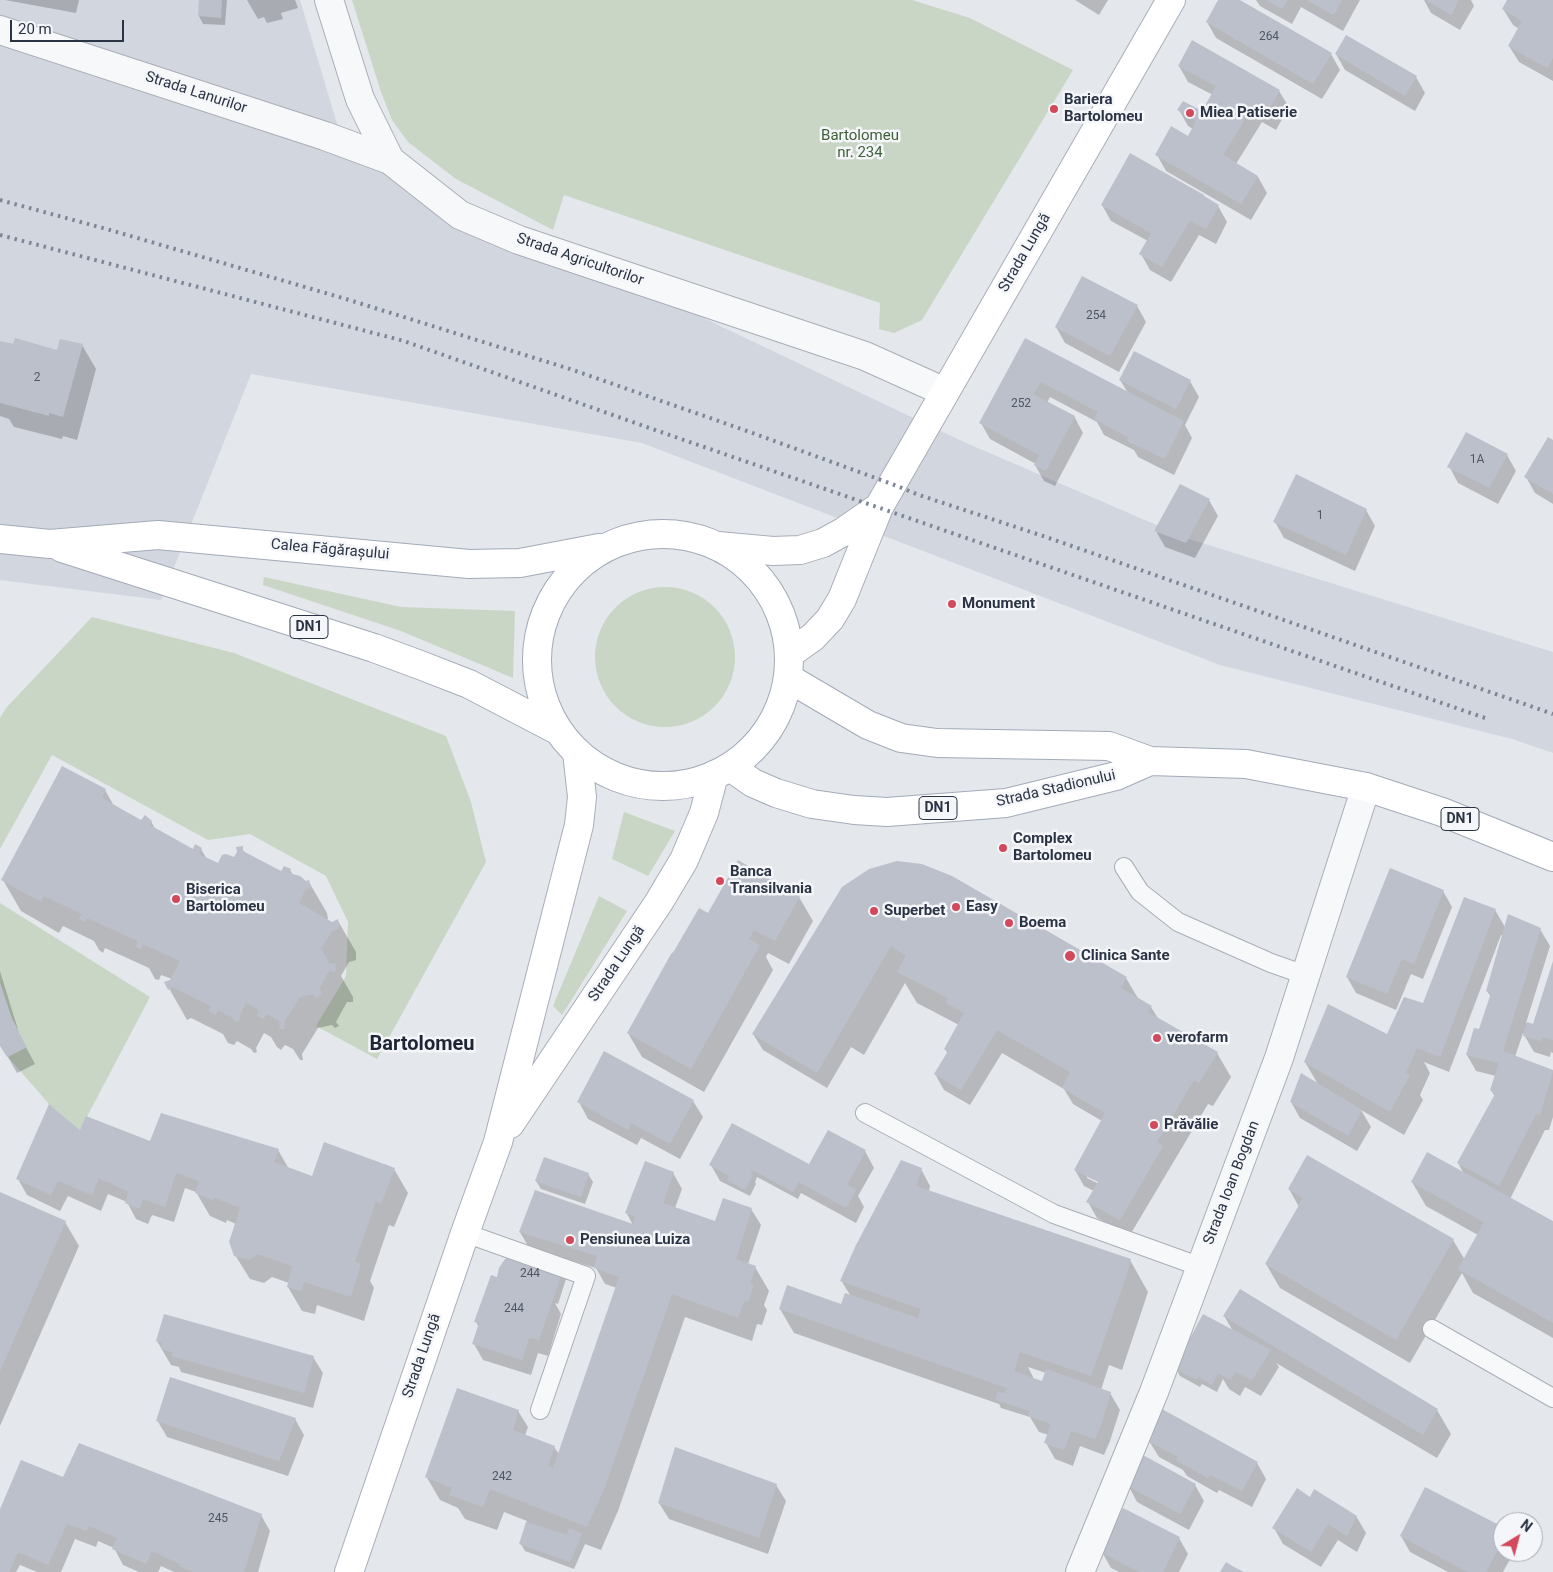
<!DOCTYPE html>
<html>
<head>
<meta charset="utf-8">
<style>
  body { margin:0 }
  #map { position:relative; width:1553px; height:1572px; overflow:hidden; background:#e4e7ec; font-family:Roboto,sans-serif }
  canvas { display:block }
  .north { position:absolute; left:1493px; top:1512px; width:50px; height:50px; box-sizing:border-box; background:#f4f6f9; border:1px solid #a4a8b1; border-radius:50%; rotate:37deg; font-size:14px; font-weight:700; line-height:20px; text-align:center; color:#2b3445 }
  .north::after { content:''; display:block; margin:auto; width:18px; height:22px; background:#d1495b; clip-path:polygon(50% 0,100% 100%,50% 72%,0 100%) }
  .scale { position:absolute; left:10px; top:20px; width:114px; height:22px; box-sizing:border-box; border:2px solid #2b3445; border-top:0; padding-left:6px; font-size:15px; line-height:18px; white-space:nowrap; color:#2b3445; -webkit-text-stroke:4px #f4f6f9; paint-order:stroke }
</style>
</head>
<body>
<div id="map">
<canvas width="1553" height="1572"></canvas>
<div class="north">N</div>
<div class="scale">20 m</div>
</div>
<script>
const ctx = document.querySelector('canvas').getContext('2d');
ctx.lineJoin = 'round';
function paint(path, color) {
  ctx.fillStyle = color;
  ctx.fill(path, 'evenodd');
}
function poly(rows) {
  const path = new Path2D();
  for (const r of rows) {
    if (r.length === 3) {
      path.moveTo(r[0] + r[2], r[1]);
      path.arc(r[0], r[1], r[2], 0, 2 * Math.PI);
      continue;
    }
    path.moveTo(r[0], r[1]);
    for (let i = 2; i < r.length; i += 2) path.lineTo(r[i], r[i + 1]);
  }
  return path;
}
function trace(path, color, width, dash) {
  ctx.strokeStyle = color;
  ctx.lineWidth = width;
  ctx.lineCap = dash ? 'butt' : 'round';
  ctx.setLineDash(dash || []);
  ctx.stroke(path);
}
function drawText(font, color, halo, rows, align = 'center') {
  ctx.font = font + ' Roboto,sans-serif';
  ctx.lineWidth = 5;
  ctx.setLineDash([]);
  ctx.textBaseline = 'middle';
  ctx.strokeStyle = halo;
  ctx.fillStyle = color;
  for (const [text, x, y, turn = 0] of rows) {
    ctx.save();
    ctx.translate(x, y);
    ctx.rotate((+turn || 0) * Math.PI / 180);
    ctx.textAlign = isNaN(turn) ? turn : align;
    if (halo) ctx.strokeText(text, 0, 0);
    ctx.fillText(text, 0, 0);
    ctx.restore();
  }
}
paint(poly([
  [0,0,300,0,344,147,964,442,1189,539,1553,652,1553,753,1512,739,1220,665,642,443,251,374,161,600,0,580]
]), '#d2d6de');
paint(poly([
  [352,0,912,0,970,18,1073,70,922,320,894,333,879,329,880,303,564,195,553,230,456,179,408,142,392,120,381,92],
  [264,577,401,607,515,611,513,678,401,631,263,585],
  [665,657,70],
  [92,617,234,653,446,736,471,802,486,862,377,1059,316,1026,346,976,348,922,326,876,250,834,208,840,52,755,0,849,0,718,6,708],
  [624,812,675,831,648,876,612,859],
  [599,896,627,911,562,1015,553,1006],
  [0,903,150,997,80,1130,49,1104,8,1057,27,1047,12,1019,0,982]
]), '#c9d6c5');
paint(poly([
  [5,0,79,0,76,13],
  [200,0,227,0,225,25,203,24,199,16],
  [247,0,295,0,298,8,281,13,283,19,267,23,264,17,258,19],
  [1075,0,1108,0,1099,15],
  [1220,0,1238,0,1331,54,1340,70,1322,99,1216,38,1207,22],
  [1256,0,1360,0,1343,31,1301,7,1292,24,1260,6],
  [1424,0,1471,0,1474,6,1460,30,1431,13],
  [1509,0,1553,0,1553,81,1519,62,1509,46,1519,29,1513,25,1503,9],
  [1336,54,1416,77,1425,93,1415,111,1345,70],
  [1179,66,1279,91,1289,107,1276,130,1262,122,1236,164,1258,177,1267,193,1251,220,1166,171,1157,155,1188,137,1193,129,1188,126,1179,110,1202,112,1213,95,1188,82],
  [1102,205,1218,206,1227,222,1216,244,1199,235,1171,282,1150,270,1141,254,1148,241,1111,221],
  [1137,306,1146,322,1119,372,1065,343,1056,327],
  [1026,339,1128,393,1120,380,1190,381,1199,397,1185,425,1192,438,1174,475,1138,457,1134,450,1104,435,1097,422,1050,397,1047,403,1074,416,1083,433,1055,486,1044,481,1035,465,1036,464,990,439,981,423],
  [0,342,58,351,82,345,96,369,77,440,63,436,62,439,14,427,9,419,0,416],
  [1553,442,1553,504,1535,493,1526,477],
  [1507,455,1516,471,1498,504,1458,483,1449,466],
  [1209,500,1218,516,1195,558,1165,547,1156,531],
  [1366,510,1375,526,1355,571,1284,538,1275,522],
  [105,790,114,806,142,822,151,821,155,829,194,851,201,849,207,859,219,865,235,859,242,848,245,853,281,873,290,870,293,875,306,883,309,882,327,913,328,919,326,920,332,923,338,921,356,952,356,960,349,962,341,976,353,997,353,1002,347,1002,336,1022,339,1026,335,1028,332,1025,318,1028,302,1054,303,1060,300,1060,293,1049,285,1045,281,1050,277,1047,271,1037,264,1033,256,1048,257,1052,254,1053,251,1049,237,1041,234,1045,228,1043,223,1034,191,1018,187,1020,166,983,172,979,161,975,159,980,155,979,149,968,105,948,103,953,99,950,94,941,63,926,59,933,21,911,3,880],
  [738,862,799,897,813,921,789,964,768,953,766,957,773,970,704,1092,642,1057,628,1033,708,915],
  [843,888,1126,978,1139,1000,1151,1007,1159,1020,1217,1053,1231,1077,1213,1106,1208,1104,1130,1235,1097,1218,1088,1202,1094,1191,1084,1186,1075,1170,1102,1121,1073,1104,1064,1089,1002,1053,970,1105,944,1090,935,1074,948,1054,945,1049,959,1025,917,1003,905,983,864,1055,851,1047,827,1088,763,1050,753,1034],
  [1087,1175,1104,1184,1103,1186,1087,1178],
  [1443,891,1452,907,1423,979,1411,974,1396,1010,1356,993,1347,977],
  [1495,910,1505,927,1540,929,1550,946,1526,1023,1533,1025,1553,964,1553,1053,1551,1052,1550,1057,1534,1052,1523,1033,1515,1057,1553,1071,1553,1117,1549,1130,1545,1130,1510,1199,1553,1223,1553,1338,1473,1293,1462,1273,1410,1363,1280,1288,1266,1264,1299,1207,1289,1189,1453,1240,1465,1260,1478,1235,1426,1206,1412,1182,1464,1174,1458,1163,1495,1097,1491,1090,1496,1076,1476,1071,1467,1055,1480,1031,1491,997,1487,991,1503,936,1501,935,1449,1072,1424,1062,1430,1073,1420,1095,1423,1100,1404,1135,1361,1110,1371,1127,1357,1151,1300,1118,1291,1102,1319,1086,1305,1062,1388,1036,1424,1005],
  [0,971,20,1036,35,1064,17,1073,0,1043],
  [693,1101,703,1117,680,1159,641,1138,637,1145,588,1119,579,1102],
  [80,1131,151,1142,278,1150,289,1169,313,1177,394,1169,408,1193,394,1227,389,1225,370,1281,374,1288,364,1321,317,1305,315,1314,302,1311,288,1287,289,1283,272,1277,264,1283,250,1279,235,1255,236,1224,227,1220,226,1223,210,1216,196,1192,185,1188,174,1222,152,1215,148,1224,136,1219,127,1202,108,1194,101,1211,68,1196,60,1211,27,1195,18,1179],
  [865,1151,874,1168,858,1196,864,1207,856,1223,801,1193,798,1199,757,1177,755,1182,756,1184,750,1196,720,1181,711,1165,809,1166],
  [921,1169,930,1186,929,1191,1130,1260,1148,1292,1122,1370,1109,1365,1101,1390,1110,1393,1120,1410,1110,1441,1104,1455,1080,1446,1073,1466,1055,1459,1046,1443,1049,1435,1039,1432,1030,1417,1001,1408,999,1404,794,1333,780,1309,842,1305,850,1295,841,1280],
  [1028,1367,1046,1373,1042,1382,1033,1379,1033,1377],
  [673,1173,682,1189,675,1208,716,1222,751,1209,761,1225,748,1264,755,1267,769,1291,764,1305,767,1310,762,1325,757,1324,752,1341,685,1317,618,1511,601,1550,585,1544,574,1569,525,1551,521,1544,527,1521,504,1512,497,1530,465,1519,458,1508,440,1500,426,1476,518,1411,528,1427,525,1436,554,1447,559,1454,617,1288,605,1284,596,1268,529,1248,520,1232,633,1225,626,1212],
  [588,1174,593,1182,585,1204,541,1189,536,1181],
  [0,1194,65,1222,79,1246,0,1426],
  [562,1271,566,1279,558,1304,555,1303,561,1314,548,1356,538,1353,531,1375,483,1360,474,1344,479,1328,476,1322,500,1280],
  [1224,1316,1437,1410,1451,1434,1437,1458,1276,1363,1279,1367,1261,1396,1245,1387,1240,1396,1229,1389,1223,1379,1217,1392,1202,1384,1200,1387,1180,1376,1176,1368,1233,1331],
  [157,1341,313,1357,323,1373,313,1408,181,1372,179,1367,171,1365],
  [295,1419,304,1435,288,1476,167,1437,157,1420],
  [1149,1441,1257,1463,1266,1479,1252,1507,1219,1490,1217,1493,1187,1476,1183,1470,1159,1457],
  [64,1479,261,1515,270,1531,258,1572,174,1572,161,1566,158,1572,139,1572,123,1565,114,1548,98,1541,96,1547,75,1539,61,1572,37,1572,20,1565,16,1572,0,1572,0,1512],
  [776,1485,786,1501,768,1554,669,1519,659,1503],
  [1128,1485,1195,1485,1204,1501,1189,1530,1137,1502],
  [1356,1516,1366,1533,1357,1552,1338,1540,1321,1567,1283,1544,1274,1528],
  [1503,1529,1503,1552,1514,1552,1503,1572,1448,1572,1410,1552,1401,1536],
  [1179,1538,1188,1554,1179,1572,1119,1572,1111,1568,1102,1552]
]), '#0003');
paint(poly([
  [199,0,222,0,221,18,198,16],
  [1218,0,1240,0,1332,53,1313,84,1206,22],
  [1266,0,1288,0,1282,9],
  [1306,0,1342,0,1334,15],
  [1426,0,1459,0,1451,15],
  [1507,0,1553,0,1553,58,1547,68,1508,46,1522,21,1502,9],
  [1346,35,1417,76,1405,96,1335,54],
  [1192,40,1280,90,1266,114,1253,106,1223,155,1258,176,1241,204,1155,155,1171,126,1188,136,1196,121,1177,110,1183,101,1202,111,1216,86,1178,66],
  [1130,153,1204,195,1204,196,1219,205,1206,229,1190,220,1162,267,1139,254,1151,233,1101,205],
  [1082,276,1138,305,1110,356,1055,327],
  [15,338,57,350,60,339,83,344,63,417,49,413,49,416,0,403,0,341,13,344],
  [1025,338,1184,421,1165,459,1127,441,1128,437,1094,419,1098,412,1041,382,1033,394,1075,416,1046,471,1034,465,1039,455,979,423],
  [1134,351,1191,380,1176,409,1119,380],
  [1466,432,1508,454,1489,488,1447,467],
  [1548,437,1553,440,1553,494,1524,477],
  [1296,474,1367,509,1346,555,1273,522],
  [1180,484,1210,499,1186,543,1154,531],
  [62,766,106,789,102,798,141,820,145,815,152,821,150,825,193,849,195,844,202,848,199,854,218,863,222,855,226,854,234,857,237,852,236,847,243,846,243,851,281,871,284,866,291,869,289,873,300,876,306,881,309,880,311,888,306,889,299,903,332,922,338,919,339,928,332,931,321,949,327,958,329,963,336,964,335,972,329,971,319,989,322,994,316,998,313,994,300,997,284,1022,285,1029,280,1029,279,1021,267,1014,263,1019,257,1016,259,1010,246,1003,239,1016,240,1020,235,1022,233,1018,218,1010,216,1015,209,1011,211,1006,173,987,168,990,164,982,170,980,180,961,143,944,141,949,135,947,138,941,87,918,85,922,79,919,82,914,44,896,41,902,1,880],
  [738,860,800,896,775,941,754,930,749,939,760,945,691,1069,627,1033,671,954,674,951,699,908,708,913],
  [897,861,922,864,952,876,1127,977,1121,988,1152,1006,1148,1012,1218,1052,1199,1083,1194,1080,1157,1142,1163,1146,1120,1220,1086,1202,1098,1182,1074,1170,1105,1113,1062,1088,1070,1072,997,1030,961,1090,934,1074,948,1051,944,1049,964,1013,946,1003,948,998,897,972,906,956,891,946,817,1073,752,1034,842,887,869,869],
  [1390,868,1444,890,1414,964,1402,959,1387,994,1346,977],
  [1464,897,1496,909,1440,1057,1417,1048,1406,1073,1410,1075,1390,1112,1304,1062,1328,1004,1387,1034,1404,997,1423,1003],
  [1508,914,1541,928,1503,1051,1553,1070,1553,1071,1540,1115,1536,1114,1499,1186,1457,1163,1495,1094,1490,1090,1499,1063,1466,1055,1474,1028,1479,1029,1491,993,1486,991],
  [1553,961,1553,1040,1542,1037,1541,1041,1523,1036,1527,1022,1533,1024],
  [0,984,12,1019,27,1047,7,1057,0,1046],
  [604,1051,694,1100,670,1144,631,1123,628,1130,577,1102],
  [1301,1073,1362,1110,1348,1136,1290,1102],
  [49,1104,80,1130,86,1116,150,1141,161,1113,279,1149,274,1162,312,1176,324,1142,395,1168,381,1204,376,1201,355,1262,361,1263,351,1297,304,1282,301,1291,287,1287,292,1266,258,1254,249,1260,234,1256,229,1242,240,1208,213,1197,213,1200,195,1193,199,1181,176,1173,165,1207,143,1199,139,1209,125,1203,129,1192,99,1178,92,1195,58,1181,51,1195,16,1179],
  [732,1123,809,1164,828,1130,866,1150,847,1185,856,1190,846,1208,799,1182,793,1192,753,1170,750,1174,753,1175,745,1190,727,1180,729,1176,709,1165],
  [1427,1152,1553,1221,1553,1323,1458,1269,1484,1222,1411,1182],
  [1307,1155,1454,1239,1396,1340,1265,1264,1303,1198,1288,1189],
  [544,1157,589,1173,581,1197,535,1181],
  [901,1160,922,1168,916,1186,1131,1259,1127,1274,1091,1376,1020,1352,1014,1371,1042,1381,1046,1369,1111,1392,1101,1425,1095,1439,1071,1431,1064,1450,1044,1443,1051,1424,1028,1416,1030,1411,995,1400,998,1392,1004,1393,1007,1388,779,1309,787,1285,841,1304,845,1293,918,1318,921,1309,840,1281,856,1245],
  [645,1161,674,1172,663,1203,715,1221,723,1198,752,1208,736,1259,756,1266,750,1283,754,1285,748,1302,744,1301,738,1318,672,1294,605,1487,587,1527,490,1489,483,1507,449,1495,452,1488,425,1477,457,1388,519,1410,513,1430,555,1446,548,1466,553,1468,619,1277,594,1268,597,1256,519,1232,535,1190,633,1224,635,1216,625,1213],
  [0,1192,66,1221,0,1371],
  [510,1256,563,1270,539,1340,529,1338,522,1360,472,1344,479,1323,474,1322,491,1275,497,1277,499,1268,505,1259],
  [1240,1289,1438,1409,1423,1435,1223,1316],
  [164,1314,314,1356,304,1393,171,1356,172,1352,161,1349,162,1343,156,1341],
  [1203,1314,1271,1350,1252,1380,1235,1372,1231,1380,1218,1373,1212,1385,1198,1377,1196,1380,1174,1368],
  [170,1377,296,1418,279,1461,156,1421],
  [1162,1409,1258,1462,1242,1491,1210,1475,1208,1478,1176,1460,1178,1457,1148,1441],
  [79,1443,262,1514,244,1572,193,1572,179,1566,180,1564,152,1551,146,1564,112,1549,117,1538,89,1526,87,1531,67,1524,48,1565,18,1552,9,1572,0,1572,0,1509,21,1460,63,1477],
  [675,1447,777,1484,759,1538,658,1503],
  [1143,1455,1196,1484,1180,1514,1126,1485],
  [1425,1487,1503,1527,1503,1540,1486,1572,1468,1572,1400,1536],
  [1297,1488,1310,1497,1314,1489,1357,1516,1347,1536,1328,1524,1311,1552,1272,1528],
  [1123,1508,1180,1537,1163,1572,1139,1572,1100,1552],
  [526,1522,567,1535,569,1528,582,1534,570,1562,519,1544],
  [1226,1562,1234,1567,1244,1572,1220,1572]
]), '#bbc0ca');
const service = poly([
  [1124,867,1140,892,1178,922,1271,963,1305,975],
  [865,1113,1054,1214,1201,1267],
  [465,1233,586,1276,540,1410],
  [1432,1329,1553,1398]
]);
const minor = poly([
  [329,0,360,99,390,160,460,215,519,240,865,356,945,392],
  [0,30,325,136,390,160],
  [1080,1572,1154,1392,1279,1058,1366,787]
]);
const secondary = poly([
  [718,546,773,551,800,550,823,543,843,532,879,507],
  [789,654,813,637,830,619,842,599,879,507,1171,0],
  [510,1124,659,902,684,860,704,813,714,775],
  [349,1572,465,1233,498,1142,579,825,582,797,577,752]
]);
const primary = poly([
  [663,660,126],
  [0,539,50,544,158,535,469,564,520,563,599,548],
  [62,548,374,648,420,665,469,684,559,731],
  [788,678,868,725,901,738,937,743,1109,746,1150,761,1246,764,1366,787,1442,812,1553,857],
  [730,767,753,783,776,793,812,804,854,810,887,812,1006,803,1116,776,1150,761]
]);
trace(service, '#a9aeb7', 20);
trace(minor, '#a9aeb7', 30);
trace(secondary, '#a9aeb7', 30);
trace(primary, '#a3abb8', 30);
trace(service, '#f7f8fa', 18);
trace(minor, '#f7f8fa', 28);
trace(secondary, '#fff', 28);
trace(primary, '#fff', 28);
trace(poly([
  [0,200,110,230,346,299,573,370,747,431,892,484,919,495,1046,537,1553,714],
  [0,235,404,341,658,431,1485,718]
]), '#7d8696', 4, [2.5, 5]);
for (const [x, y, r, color] of [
  [1054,109,5,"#d1495b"],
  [1190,113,5,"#d1495b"],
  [952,604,5,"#d1495b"],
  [1003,848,5,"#d1495b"],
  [720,881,5,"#d1495b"],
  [176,899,5,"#d1495b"],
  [956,907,5,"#d1495b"],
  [874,911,5,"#d1495b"],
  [1009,923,5,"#d1495b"],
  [1070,956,6,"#d1495b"],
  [1157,1038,5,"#d1495b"],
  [1154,1125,5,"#d1495b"],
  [570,1240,5,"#d1495b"]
]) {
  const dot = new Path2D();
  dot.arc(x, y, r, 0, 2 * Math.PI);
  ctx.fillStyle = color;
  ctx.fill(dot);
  trace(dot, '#f4f6f9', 2);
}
drawText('12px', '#4f5766', null, [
  ["264",1269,37],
  ["254",1096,316],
  ["2",37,378],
  ["252",1021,404],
  ["1A",1477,460],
  ["1",1320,516],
  ["244",530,1274],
  ["244",514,1309],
  ["242",502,1477],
  ["245",218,1519]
]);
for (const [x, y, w] of [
  [309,627,38],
  [938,808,38],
  [1460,819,38]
]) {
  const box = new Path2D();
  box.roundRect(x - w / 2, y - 11.5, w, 23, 4);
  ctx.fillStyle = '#f4f6f9';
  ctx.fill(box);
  trace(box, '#2b3445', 1);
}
drawText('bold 14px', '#2b3445', null, [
  ["DN1",309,627],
  ["DN1",938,808],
  ["DN1",1460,819]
]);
drawText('15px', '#2b3445', '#f4f6f9', [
  ["Strada Lanurilor",196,93,18],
  ["Strada Lungă",1025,253,-60],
  ["Strada Agricultorilor",580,260,19],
  ["Calea Făgărașului",330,550,5],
  ["Strada Stadionului",1056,789,-13],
  ["Strada Lungă",617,964,-56],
  ["Strada Ioan Bogdan",1232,1183,-69],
  ["Strada Lungă",422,1356,-71]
]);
drawText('bold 15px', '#2b3445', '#f4f6f9', [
  ["Bariera",1064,100],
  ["Bartolomeu",1064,117],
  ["Miea Patiserie",1200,113],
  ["Monument",962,604],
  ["Complex",1013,839],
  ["Bartolomeu",1013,856],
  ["Banca",730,872],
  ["Transilvania",730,889],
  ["Biserica",186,890],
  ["Bartolomeu",186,907],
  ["Easy",966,907],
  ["Superbet",884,911],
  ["Boema",1019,923],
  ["Clinica Sante",1081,956],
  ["verofarm",1167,1038],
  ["Prăvălie",1164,1125],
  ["Pensiunea Luiza",580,1240]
], 'left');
drawText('15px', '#3f6138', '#f4f6f9', [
  ["Bartolomeu",860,136],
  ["nr. 234",860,153]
]);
drawText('bold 20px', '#1d2536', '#f4f6f9', [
  ["Bartolomeu",422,1045]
]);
</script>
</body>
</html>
